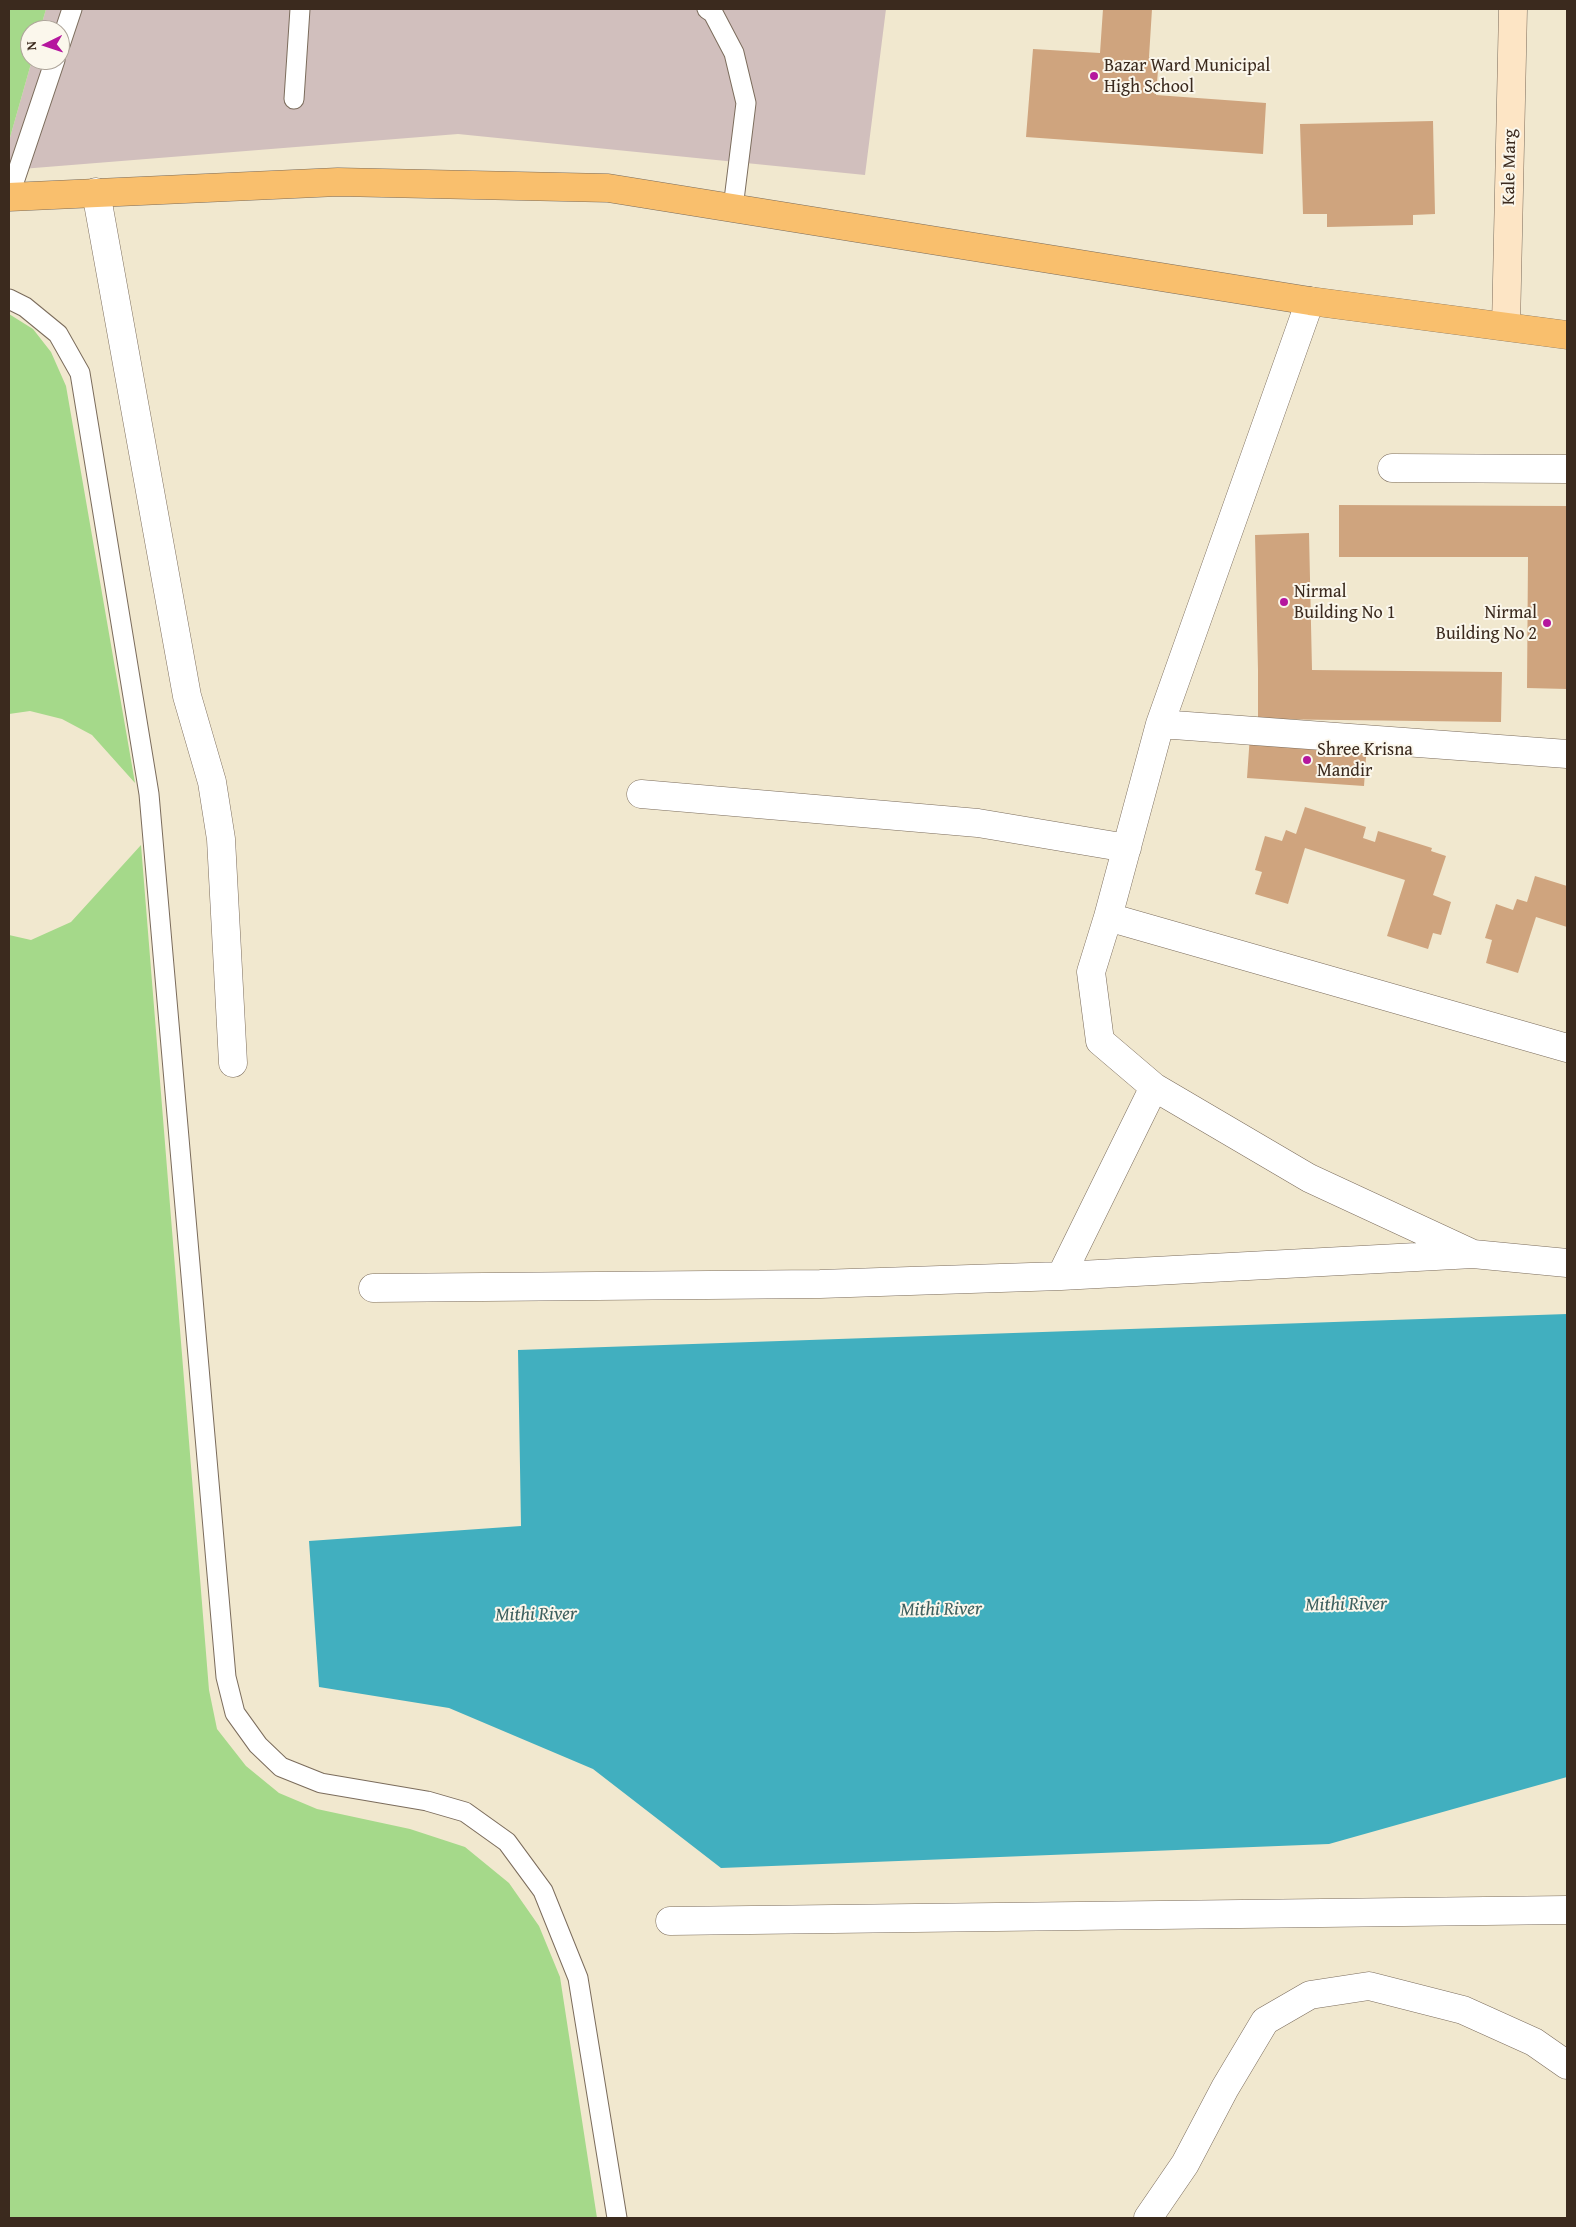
<!DOCTYPE html>
<html>
<head>
<meta charset="utf-8">
<style>
  body { margin:0 }
  #map { position:relative; width:1576px; height:2227px; overflow:hidden; background:#f1e8cf; font-family:"Gentium Book Plus",serif }
  canvas { display:block }
  .frame { position:absolute; inset:0; border:10px solid #3b2a1e; pointer-events:none }
  .north { position:absolute; left:20px; top:20px; width:50px; height:50px; box-sizing:border-box; background:#fbf7ec; border:1px solid #aea59a; border-radius:50%; rotate:266deg; font-size:14px; font-weight:700; line-height:20px; text-align:center; color:#3b2a1e }
  .north::after { content:''; display:block; margin:auto; width:18px; height:22px; background:#b5179e; clip-path:polygon(50% 0,100% 100%,50% 72%,0 100%) }
</style>
</head>
<body>
<div id="map">
<canvas width="1576" height="2227"></canvas>
<div class="frame"></div>
<div class="north">N</div>
</div>
<script>
const ctx = document.querySelector('canvas').getContext('2d');
ctx.lineJoin = 'round';
function paint(path, color) {
  ctx.fillStyle = color;
  ctx.fill(path, 'evenodd');
}
function poly(rows) {
  const path = new Path2D();
  for (const r of rows) {
    path.moveTo(r[0], r[1]);
    for (let i = 2; i < r.length; i += 2) path.lineTo(r[i], r[i + 1]);
  }
  return path;
}
function trace(path, color, width, dash) {
  ctx.strokeStyle = color;
  ctx.lineWidth = width;
  ctx.lineCap = dash ? 'butt' : 'round';
  ctx.setLineDash(dash || []);
  ctx.stroke(path);
}
function drawText(font, color, halo, rows, align = 'center') {
  ctx.font = font + ' "Gentium Book Plus",serif';
  ctx.lineWidth = 4;
  ctx.setLineDash([]);
  ctx.textBaseline = 'middle';
  ctx.strokeStyle = halo;
  ctx.fillStyle = color;
  for (const [text, x, y, turn = 0] of rows) {
    ctx.save();
    ctx.translate(x, y);
    ctx.rotate((+turn || 0) * Math.PI / 180);
    ctx.textAlign = isNaN(turn) ? turn : align;
    if (halo) ctx.strokeText(text, 0, 0);
    ctx.fillText(text, 0, 0);
    ctx.restore();
  }
}
paint(poly([
  [46,9,886,9,865,175,458,134,9,170,9,141,32,60,60,60,60,30,40,30]
]), '#d1bfbd');
paint(poly([
  [9,9,46,9,40,30,30,30,32,60,9,141],
  [9,314,33,329,51,352,66,386,135,783,92,735,62,719,30,711,9,714],
  [141,845,209,1690,217,1729,246,1766,279,1793,317,1809,410,1829,465,1847,509,1883,539,1926,560,1977,597,2218,9,2218,9,935,31,940,71,922]
]), '#a5d98a');
paint(poly([
  [1567,1314,1567,1777,1329,1844,721,1868,593,1769,449,1708,319,1687,309,1541,521,1526,518,1350]
]), '#41afbf');
paint(poly([
  [1103,9,1152,9,1149,57,1159,58,1156,95,1266,103,1263,154,1026,137,1033,49,1100,53],
  [1433,121,1435,214,1413,215,1413,225,1327,227,1327,214,1303,214,1300,124],
  [1339,505,1567,506,1567,689,1527,688,1528,557,1339,557],
  [1309,533,1312,670,1502,672,1501,722,1258,719,1258,670,1255,535],
  [1250,735,1367,743,1364,786,1247,778],
  [1305,807,1366,827,1363,838,1375,842,1378,831,1432,848,1431,851,1446,856,1433,895,1451,902,1441,935,1433,933,1428,949,1387,936,1405,880,1305,848,1288,904,1255,894,1262,872,1255,870,1265,836,1282,841,1286,830,1296,834],
  [1535,876,1567,886,1567,927,1536,917,1518,973,1486,963,1492,940,1485,938,1496,904,1513,910,1517,899,1527,902]
]), '#cfa47e');
const lane = poly([
  [707,9,713,13,734,53,746,103,733,208],
  [60,45,72,9],
  [294,99,300,9],
  [9,197,55,60],
  [9,299,25,307,58,334,80,373,149,794,226,1677,235,1713,258,1745,281,1767,321,1783,427,1801,465,1812,507,1842,543,1891,578,1978,617,2218]
]);
const street = poly([
  [96,192,187,696,212,782,221,839,233,1063],
  [1310,301,1160,724,1108,917,1091,972,1100,1041,1154,1087,1309,1178,1473,1254],
  [1392,468,1567,469],
  [1160,724,1567,754],
  [641,794,978,823,1127,848],
  [1108,917,1567,1048],
  [1061,1276,1154,1087],
  [373,1288,820,1284,1061,1276,1473,1254,1567,1263],
  [670,1921,1567,1910],
  [1148,2218,1185,2164,1225,2088,1265,2021,1310,1995,1369,1986,1463,2010,1534,2042,1567,2065]
]);
const secondary = poly([
  [1506,326,1513,9]
]);
const primary = poly([
  [9,197,338,182,608,188,1310,301,1567,335]
]);
trace(lane, '#7b6c5c', 21);
trace(street, '#7b6c5c', 29);
trace(secondary, '#7b6c5c', 29);
trace(primary, '#7b6c5c', 29);
trace(lane, '#fff', 19);
trace(street, '#fff', 28);
trace(secondary, '#fde5c5', 28);
trace(primary, '#f9bf6d', 28);
for (const [x, y, r, color] of [
  [1094,76,5,"#b5179e"],
  [1284,602,5,"#b5179e"],
  [1547,623,5,"#b5179e"],
  [1307,760,5,"#b5179e"]
]) {
  const dot = new Path2D();
  dot.arc(x, y, r, 0, 2 * Math.PI);
  ctx.fillStyle = color;
  ctx.fill(dot);
  trace(dot, '#fbf7ec', 2);
}
drawText('18px', '#3b2a1e', '#fbf7ec', [
  ["Bazar Ward Municipal",1104,66],
  ["High School",1104,87],
  ["Nirmal",1294,592],
  ["Building No 1",1294,613],
  ["Nirmal",1537,613,"right"],
  ["Building No 2",1537,634,"right"],
  ["Shree Krisna",1317,750],
  ["Mandir",1317,771]
], 'left');
drawText('18px', '#3b2a1e', '#fbf7ec', [
  ["Kale Marg",1510,167,-89]
]);
drawText('italic 19px', '#3d5f5e', '#fbf7ec', [
  ["Mithi River",1346,1605,-1],
  ["Mithi River",941,1610,-1],
  ["Mithi River",536,1615,-1]
]);
</script>
</body>
</html>
